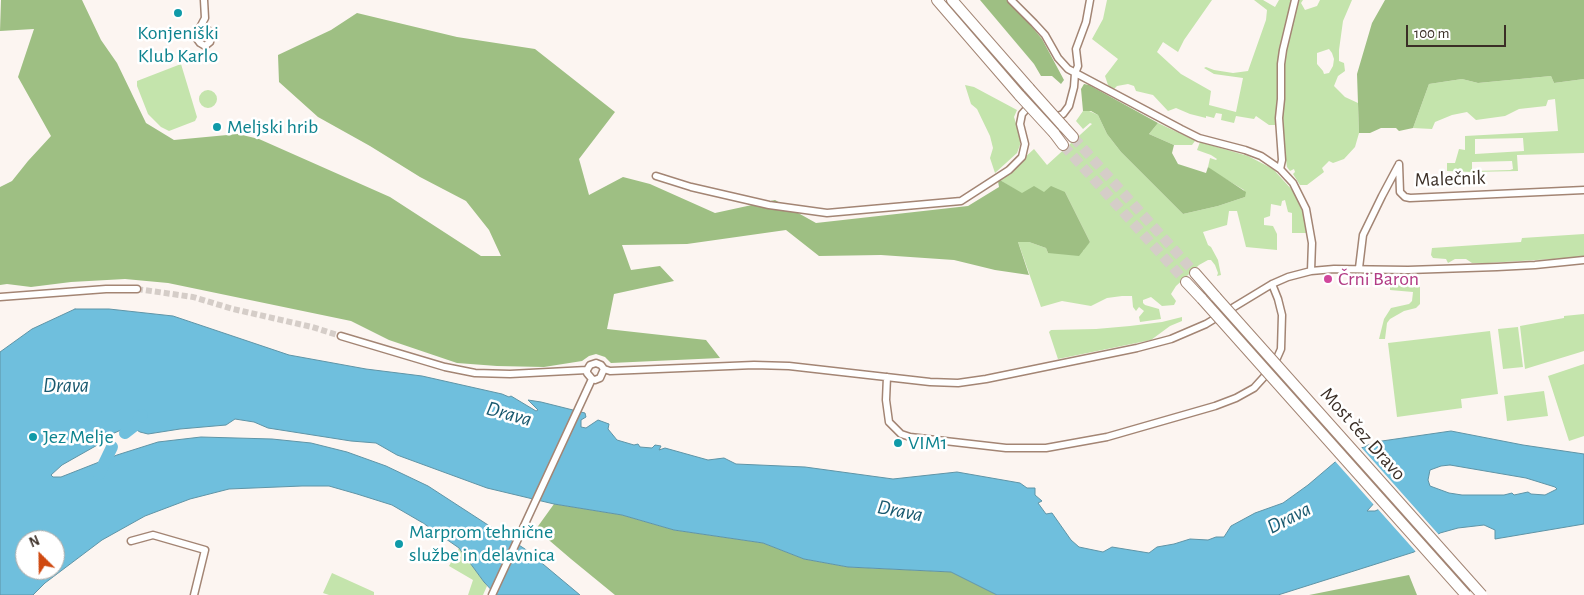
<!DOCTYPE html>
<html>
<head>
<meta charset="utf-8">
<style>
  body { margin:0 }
  #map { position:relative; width:1584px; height:595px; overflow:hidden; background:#fcf5f1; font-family:"Alegreya Sans",sans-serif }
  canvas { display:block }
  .north { position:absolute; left:15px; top:530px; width:50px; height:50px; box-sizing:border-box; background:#fff; border:1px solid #b0aba8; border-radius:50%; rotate:337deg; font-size:14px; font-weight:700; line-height:20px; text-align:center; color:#3a2e26 }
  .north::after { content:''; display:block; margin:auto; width:18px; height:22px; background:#cf4910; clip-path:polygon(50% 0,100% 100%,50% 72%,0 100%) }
  .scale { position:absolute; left:1406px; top:25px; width:100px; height:22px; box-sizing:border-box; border:2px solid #3a2e26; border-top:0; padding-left:6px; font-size:15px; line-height:18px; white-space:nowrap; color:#3a2e26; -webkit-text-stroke:4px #fff; paint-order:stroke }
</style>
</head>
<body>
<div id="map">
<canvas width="1584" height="595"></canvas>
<div class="north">N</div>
<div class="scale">100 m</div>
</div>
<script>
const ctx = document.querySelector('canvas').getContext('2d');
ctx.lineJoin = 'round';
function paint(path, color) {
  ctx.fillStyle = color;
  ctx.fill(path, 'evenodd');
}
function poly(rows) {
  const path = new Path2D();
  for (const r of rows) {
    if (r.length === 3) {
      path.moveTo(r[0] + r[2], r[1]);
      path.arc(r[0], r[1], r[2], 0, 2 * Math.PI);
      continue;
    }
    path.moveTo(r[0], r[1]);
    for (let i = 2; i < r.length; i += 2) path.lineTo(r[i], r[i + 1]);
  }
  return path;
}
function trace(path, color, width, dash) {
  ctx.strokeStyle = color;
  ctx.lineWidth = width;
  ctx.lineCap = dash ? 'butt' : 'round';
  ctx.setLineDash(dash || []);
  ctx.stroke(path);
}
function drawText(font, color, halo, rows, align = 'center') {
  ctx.font = font + ' "Alegreya Sans",sans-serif';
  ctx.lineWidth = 5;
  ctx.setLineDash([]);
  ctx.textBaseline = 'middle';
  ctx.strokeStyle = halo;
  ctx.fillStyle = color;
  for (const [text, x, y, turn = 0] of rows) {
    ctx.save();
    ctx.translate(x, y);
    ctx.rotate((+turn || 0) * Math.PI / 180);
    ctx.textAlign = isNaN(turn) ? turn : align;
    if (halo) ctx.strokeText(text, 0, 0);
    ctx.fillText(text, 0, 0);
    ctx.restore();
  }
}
paint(poly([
  [1107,0,1212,0,1184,40,1178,52,1163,42,1157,52,1181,74,1211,91,1209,105,1236,112,1243,78,1214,74,1204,68,1206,67,1214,70,1233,73,1248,71,1266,20,1267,10,1254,0,1263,0,1275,7,1279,0,1292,0,1282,38,1278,69,1279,87,1277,125,1269,125,1256,116,1254,119,1236,116,1234,123,1221,120,1222,114,1216,113,1214,118,1206,116,1206,118,1190,114,1176,108,1168,111,1153,95,1136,91,1134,86,1128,84,1117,86,1113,90,1108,85,1105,76,1118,59,1092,39,1103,19],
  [1298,0,1303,0,1301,3,1305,10,1317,6,1320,0,1352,0,1343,21,1339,50,1339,61,1344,63,1345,71,1338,76,1334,86,1345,97,1358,103,1359,133,1355,147,1344,159,1333,163,1329,161,1322,168,1324,172,1307,185,1300,185,1293,174,1295,172,1294,169,1290,171,1287,167,1281,126,1284,54],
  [1329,49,1332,53,1334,59,1333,66,1329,73,1324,74,1323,71,1317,64,1317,53],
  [181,64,197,117,195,121,169,131,161,127,148,114,137,86,137,81],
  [1551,76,1554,83,1584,79,1584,153,1517,155,1518,171,1472,172,1447,171,1447,163,1455,163,1459,149,1465,150,1465,136,1558,131,1555,99,1548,100,1546,106,1519,109,1505,116,1476,120,1467,112,1452,115,1435,122,1432,129,1413,128,1429,84,1462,79,1478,83],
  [1523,138,1524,151,1475,154,1475,139],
  [1512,161,1513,169,1510,170,1472,171,1472,162],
  [965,85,974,87,1017,110,1014,117,1020,136,1020,145,1017,153,995,173,990,158,993,148,990,136,977,109,971,104],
  [208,99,9],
  [1087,110,1098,115,1107,134,1121,152,1183,214,1218,206,1245,197,1244,190,1212,171,1208,167,1210,158,1216,160,1217,159,1211,155,1197,150,1200,142,1248,156,1273,169,1293,191,1304,215,1306,233,1292,233,1292,213,1288,212,1285,200,1282,201,1281,206,1271,204,1270,216,1264,218,1264,225,1273,226,1277,234,1277,250,1246,247,1237,211,1229,211,1227,225,1203,232,1208,245,1211,247,1218,260,1221,275,1217,276,1218,273,1215,265,1211,260,1208,260,1199,265,1176,286,1171,294,1176,301,1174,305,1162,306,1151,297,1143,300,1143,303,1145,305,1159,309,1161,319,1140,322,1139,317,1144,311,1139,307,1136,311,1133,307,1132,296,1122,296,1107,298,1091,306,1062,301,1041,307,1018,242,1029,242,1046,248,1048,253,1083,251,1085,246,1090,242,1065,192,1044,192,1022,194,1000,180,1034,149,1047,165,1092,124,1090,123,1083,129,1076,121,1083,111],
  [1158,123,1194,140,1195,141,1192,145,1174,145,1149,134],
  [1584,234,1584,256,1569,258,1488,263,1472,263,1466,259,1455,259,1448,263,1446,259,1433,258,1431,255,1432,248,1521,242,1522,238],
  [1404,280,1420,282,1420,304,1416,308,1404,311,1390,319,1387,323,1385,339,1379,339,1384,319,1391,308,1409,304,1412,301,1413,292,1390,290,1390,281],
  [1584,314,1584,351,1525,369,1520,326,1564,318,1564,316],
  [1182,317,1182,321,1170,326,1151,340,1058,359,1049,332,1051,330,1096,329,1130,326,1162,322],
  [1518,327,1523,367,1503,369,1498,329],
  [1490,331,1498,394,1461,399,1462,408,1397,417,1388,343],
  [1584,364,1584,436,1569,441,1548,376],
  [1544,391,1548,416,1507,421,1504,396],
  [459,548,487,586,483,595,468,595,473,580,449,566],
  [332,573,374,592,374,595,329,595,323,593]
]), '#c4e4ac');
paint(poly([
  [1,0,82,0,101,40,117,63,146,123,174,140,238,134,259,139,390,197,481,256,501,256,489,230,466,201,420,177,370,146,318,117,279,82,278,55,331,30,357,13,457,37,535,49,615,112,579,159,589,195,623,177,650,184,715,213,775,200,816,223,968,206,999,187,998,181,1000,180,1022,193,1034,186,1044,192,1051,186,1065,192,1090,242,1079,256,1048,253,1046,248,1029,242,1018,242,1029,275,995,270,954,260,881,255,819,256,786,230,687,244,622,245,631,270,660,266,674,281,614,294,607,329,706,340,720,358,611,363,605,357,596,354,589,356,582,361,544,367,497,366,457,363,389,340,351,321,168,283,125,279,71,282,31,287,7,284,0,285,0,187,12,181,28,161,51,136,18,77,34,29,0,31],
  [980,0,1010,0,1042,39,1064,80,1061,84,1052,76,1041,76,1034,64],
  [1385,0,1584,0,1584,79,1554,83,1551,76,1478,83,1462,79,1429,84,1413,128,1399,131,1396,128,1381,128,1370,133,1359,133,1357,74,1372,23],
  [1084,84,1089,85,1158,123,1149,134,1174,145,1172,153,1178,164,1206,173,1208,167,1246,192,1245,197,1218,206,1183,214,1121,152,1107,134,1098,115,1091,111,1083,111,1081,89],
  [554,504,622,515,674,530,763,543,804,559,848,567,951,572,997,595,615,595,571,559,536,529],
  [1409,575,1417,595,1309,595]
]), '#9ebf83');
const water = poly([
  [75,309,109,309,173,316,289,355,366,369,422,376,502,394,509,397,511,396,536,411,538,410,528,400,541,402,585,413,586,417,581,420,581,427,586,428,598,420,609,424,608,429,617,440,634,445,638,444,640,447,652,448,655,445,661,446,659,450,665,448,708,460,724,458,736,464,805,467,893,479,957,472,1020,483,1027,488,1035,488,1035,495,1042,501,1038,503,1046,514,1052,513,1071,540,1079,547,1103,552,1112,547,1149,553,1157,547,1174,544,1190,539,1208,540,1216,537,1224,537,1231,526,1255,513,1283,503,1308,485,1341,457,1375,442,1451,431,1523,445,1584,454,1584,524,1495,539,1495,530,1484,525,1458,528,1440,533,1414,552,1278,595,997,595,951,572,848,567,804,559,763,543,674,530,622,515,554,504,487,488,397,455,376,443,351,441,268,428,254,422,235,419,226,425,180,429,148,434,140,432,130,426,112,434,108,439,62,465,51,475,53,477,61,477,117,455,158,442,201,437,272,439,311,443,347,452,386,466,428,486,525,549,580,595,496,595,484,582,459,548,423,523,392,505,357,494,329,486,302,486,229,489,190,499,145,516,102,540,45,583,33,595,0,595,0,352,32,329,75,309],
  [1450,465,1526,478,1555,487,1557,489,1545,495,1531,494,1528,492,1514,495,1512,493,1504,495,1462,495,1449,493,1430,486,1428,480,1430,470,1441,466,1450,465],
  [1399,495,1398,501,1375,511,1367,511,1377,500,1399,495],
  [25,540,55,540,55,570,25,570,25,540]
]);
paint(water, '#6fbfdd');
trace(water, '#5f94a6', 1);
paint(poly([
  [1360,446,1440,536,1417,553,1376,507,1396,499,1392,496,1374,505,1334,460,1340,455]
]), '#fcf5f1');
trace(poly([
  [125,433,134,426,142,415],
  [99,474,112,447]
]), '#6fbfdd', 12);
trace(poly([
  [137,289,193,297,233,309,312,327,341,336]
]), '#d5cdc8', 6, [6, 3]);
trace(poly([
  [1073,137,1195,273],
  [1063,145,1186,282]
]), '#d5cdc8', 10, [10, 5]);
const minor = poly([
  [1011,0,1034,23,1045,35,1058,58,1068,69,1181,129,1199,138,1245,150,1261,156,1280,169,1293,183,1306,209,1312,243,1311,271],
  [202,26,208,30,211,37,210,42,205,46,200,43,197,39,197,33,205,18,204,0],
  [1052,116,1056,117,1063,114,1069,106,1074,87,1075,73,1078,66,1076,49,1086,22,1090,0],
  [1399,164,1400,192,1405,197,1410,198,1584,190],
  [1280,169,1282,160,1279,118,1281,99,1281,64,1283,50,1295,0],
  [656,176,691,187,769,205,827,213,961,201,1009,170,1022,157,1025,144,1020,124,1022,114,1030,105,1035,102,1041,107],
  [1359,268,1363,235,1382,196,1398,166],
  [0,297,106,289,137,289],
  [341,336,445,367,475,373,510,374,587,370],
  [887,377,886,400,889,422,901,434,910,437,1006,448,1046,448,1107,437,1215,406,1236,398,1254,388,1273,367,1281,349,1282,315,1278,299,1272,284],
  [592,379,587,373,587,370,590,365,596,363,601,365,604,369,610,371,754,365,789,366,930,382,958,383,986,379,1137,348,1171,339,1206,324,1272,284,1288,277,1311,271,1334,269,1408,270,1497,267,1535,265,1584,260],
  [592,379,595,380,600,378,604,369],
  [131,541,153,535,205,550,194,595],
  [492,595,592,379]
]);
const highway = poly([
  [937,0,1020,96],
  [952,0,1029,88],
  [1063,126,1073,137],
  [1054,133,1063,145],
  [1195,273,1216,297],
  [1186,282,1202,299]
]);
trace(minor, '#a38574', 9);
trace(highway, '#a38574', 12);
trace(minor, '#fff', 6);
trace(highway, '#fff', 10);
const highwayBridge = poly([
  [1029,88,1063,126],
  [1020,96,1054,133],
  [1216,297,1482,595],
  [1202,299,1466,595]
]);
trace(highwayBridge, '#a38574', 12, []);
trace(highwayBridge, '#fff', 10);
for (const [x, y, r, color] of [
  [178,13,5,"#0f9aa8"],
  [217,127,5,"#0f9aa8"],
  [1328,279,5,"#d1479c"],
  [33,437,5,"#0f9aa8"],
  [898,443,5,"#0f9aa8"],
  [399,544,5,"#0f9aa8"]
]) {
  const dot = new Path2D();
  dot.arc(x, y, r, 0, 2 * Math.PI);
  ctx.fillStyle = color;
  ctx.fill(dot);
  trace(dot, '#fff', 2);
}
drawText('20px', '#0d838f', '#fff', [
  ["Konjeniški",178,33,"center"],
  ["Klub Karlo",178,56,"center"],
  ["Meljski hrib",227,127],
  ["Jez Melje",43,437],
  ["VIM1",908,443],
  ["Marprom tehnične",409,532],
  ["službe in delavnica",409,555]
], 'left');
drawText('20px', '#3a2e26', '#fff', [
  ["Malečnik",1450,179,-2],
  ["Most čez Dravo",1363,434,48]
]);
drawText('20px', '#b23c85', '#fff', [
  ["Črni Baron",1338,279]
], 'left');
drawText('italic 21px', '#19596f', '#fff', [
  ["Drava",66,386],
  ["Drava",509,414,15],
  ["Drava",900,511,11],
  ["Drava",1289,518,-27]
]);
</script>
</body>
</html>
